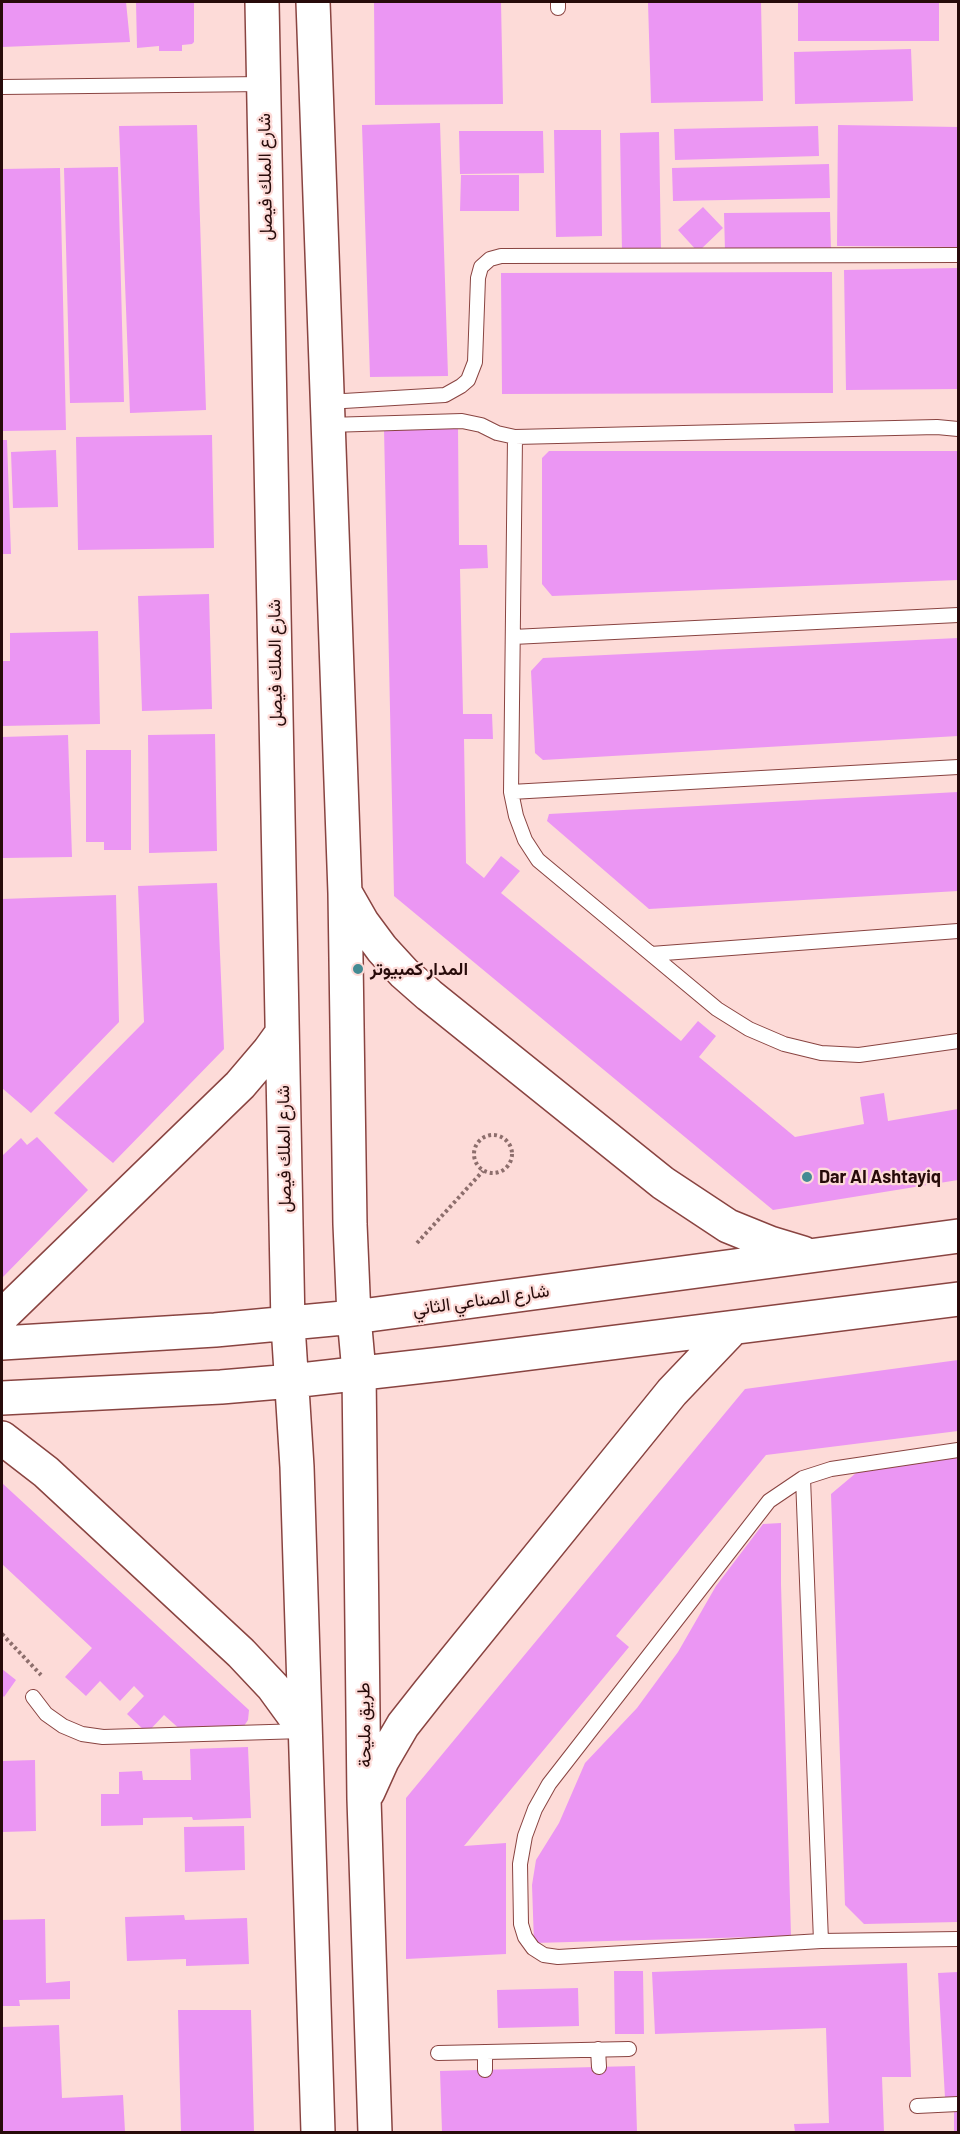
<!DOCTYPE html>
<html>
<head>
<meta charset="utf-8">
<style>
  body { margin:0 }
  #map { position:relative; width:960px; height:2134px; overflow:hidden; background:#fddbd8; font-family:Barlow,sans-serif }
  canvas { display:block }
  .frame { position:absolute; inset:0; border:3px solid #270b0a; pointer-events:none }
</style>
</head>
<body>
<div id="map">
<canvas width="960" height="2134"></canvas>
<div class="frame"></div>
</div>
<script>
const ctx = document.querySelector('canvas').getContext('2d');
ctx.lineJoin = 'round';
function paint(path, color) {
  ctx.fillStyle = color;
  ctx.fill(path, 'evenodd');
}
function poly(rows) {
  const path = new Path2D();
  for (const r of rows) {
    if (r.length === 3) {
      path.moveTo(r[0] + r[2], r[1]);
      path.arc(r[0], r[1], r[2], 0, 2 * Math.PI);
      continue;
    }
    path.moveTo(r[0], r[1]);
    for (let i = 2; i < r.length; i += 2) path.lineTo(r[i], r[i + 1]);
  }
  return path;
}
function trace(path, color, width, dash) {
  ctx.strokeStyle = color;
  ctx.lineWidth = width;
  ctx.lineCap = dash ? 'butt' : 'round';
  ctx.setLineDash(dash || []);
  ctx.stroke(path);
}
function drawText(font, color, halo, rows, align = 'center') {
  ctx.font = font + ' Barlow,Vazirmatn,sans-serif';
  ctx.lineWidth = 4.5;
  ctx.setLineDash([]);
  ctx.textBaseline = 'middle';
  ctx.strokeStyle = halo;
  ctx.fillStyle = color;
  for (const [text, x, y, turn = 0] of rows) {
    ctx.save();
    ctx.translate(x, y);
    ctx.rotate((+turn || 0) * Math.PI / 180);
    ctx.textAlign = isNaN(turn) ? turn : align;
    if (halo) ctx.strokeText(text, 0, 0);
    ctx.fillText(text, 0, 0);
    ctx.restore();
  }
}
paint(poly([
  [2,2,126,2,130,42,2,47],
  [136,2,194,2,194,42,192,44,182,45,182,51,159,51,159,46,137,48],
  [374,2,501,2,503,104,375,105],
  [648,2,761,2,763,101,651,103],
  [798,2,939,2,939,41,798,41],
  [911,49,913,101,795,104,794,52],
  [440,123,448,376,370,377,362,125],
  [197,125,206,410,130,413,119,126],
  [838,125,958,127,957,247,837,246],
  [818,126,819,156,675,160,674,129],
  [554,130,601,130,602,236,556,237],
  [459,131,543,131,544,173,460,174],
  [659,132,661,251,622,252,620,133],
  [829,164,830,198,673,201,672,168],
  [118,167,124,402,70,403,64,168],
  [60,168,66,430,2,431,2,169],
  [461,175,519,175,519,211,460,211],
  [703,207,723,228,698,252,678,230],
  [830,212,831,250,725,251,724,213],
  [958,268,958,389,846,390,844,270],
  [832,272,833,393,502,394,501,273],
  [458,427,459,545,487,545,488,568,460,569,463,714,492,714,493,739,464,739,466,863,484,878,501,856,520,871,501,893,681,1041,698,1021,716,1036,699,1057,795,1137,864,1124,860,1097,884,1093,888,1121,958,1109,958,1180,773,1210,394,896,384,429],
  [212,435,214,548,78,550,76,437],
  [2,440,7,440,11,554,2,554],
  [56,450,58,507,13,508,11,452],
  [549,451,958,451,958,580,552,596,542,584,542,458],
  [209,594,212,709,142,711,138,596],
  [98,631,100,724,2,726,2,661,10,661,10,633],
  [958,638,958,736,543,760,535,753,531,671,543,658],
  [215,734,217,851,149,853,148,735],
  [68,735,72,857,3,858,2,737],
  [86,750,131,750,131,850,104,850,104,842,86,842],
  [958,792,958,891,649,909,547,821,549,814],
  [217,883,224,1049,113,1163,54,1113,144,1022,138,886],
  [116,895,119,1022,31,1113,2,1088,2,899],
  [37,1137,88,1190,2,1278,2,1156,21,1138,27,1145],
  [958,1360,958,1431,766,1455,616,1636,629,1647,464,1846,506,1843,506,1954,406,1959,406,1798,745,1389],
  [958,1456,958,1922,864,1924,845,1905,831,1494,856,1473],
  [2,1483,249,1710,248,1720,244,1726,183,1732,164,1715,147,1733,127,1714,144,1696,134,1686,120,1701,100,1681,86,1696,65,1677,92,1648,2,1564],
  [781,1523,781,1584,791,1936,534,1943,532,1885,536,1860,559,1823,585,1763,637,1708,678,1652,716,1586,763,1524],
  [2,1669,16,1680,4,1697,2,1695],
  [248,1747,251,1818,193,1820,192,1817,143,1818,143,1825,101,1826,101,1794,119,1794,119,1772,142,1771,143,1780,191,1780,190,1749],
  [35,1760,36,1831,2,1832,2,1761],
  [244,1826,245,1870,185,1872,184,1827],
  [184,1915,185,1920,247,1918,249,1964,186,1966,186,1959,127,1961,125,1917],
  [45,1919,46,1983,70,1981,70,1999,19,2000,20,2006,2,2006,2,1920],
  [907,1963,911,2077,882,2077,884,2132,795,2132,794,2124,829,2123,826,2028,655,2034,652,1972],
  [614,1971,643,1971,644,2034,615,2034],
  [958,1972,958,2097,945,2098,938,1973],
  [578,1988,579,2026,498,2028,497,1990],
  [178,2010,251,2010,254,2132,181,2132],
  [59,2025,62,2098,123,2095,125,2132,2,2132,2,2027],
  [635,2066,637,2132,442,2132,440,2071],
  [954,2112,958,2112,958,2132,954,2132]
]), '#eb96f3');
const service = poly([
  [558,8,558,2],
  [2,87,263,84],
  [327,402,445,395,461,386,468,380,475,362,478,278,481,267,490,259,501,256,958,255],
  [328,425,462,421,481,425,497,433,515,437,937,427,958,429],
  [515,437,511,792,516,816,525,840,538,860,717,1009,749,1029,784,1044,821,1053,859,1055,958,1041],
  [513,637,958,615],
  [511,792,958,767],
  [651,954,958,931],
  [958,1450,831,1469,803,1478,769,1501,549,1784,535,1809,525,1836,520,1864,521,1924,525,1937,533,1948,544,1955,558,1957,821,1941,958,1939],
  [803,1478,821,1941],
  [33,1697,46,1714,63,1726,82,1734,103,1737,303,1731],
  [598,2049,599,2067],
  [485,2052,485,2070],
  [438,2053,629,2049],
  [917,2106,958,2104]
]);
const primary = poly([
  [262,2,288,1325,297,1467,318,2132],
  [313,2,345,893,350,1224,354,1317,359,1372,364,1799,375,2132],
  [346,894,362,922,382,949,404,973,429,995,663,1183,728,1226,770,1243,803,1253],
  [2,1316,240,1085,269,1051,282,1033],
  [2,1343,215,1330,354,1317,958,1236],
  [2,1398,221,1387,292,1381,451,1363,958,1299],
  [2,1438,46,1472,241,1653,273,1687,305,1731],
  [368,1792,382,1761,403,1725,429,1692,672,1392,733,1328]
]);
trace(service, '#894441', 16);
trace(primary, '#894441', 36);
trace(poly([
  [493,1154,19],
  [417,1243,483,1171],
  [2,1634,41,1675]
]), '#8d6e6c', 4, [3, 3]);
trace(service, '#fff', 14);
trace(primary, '#fff', 33);
for (const [x, y, r, color] of [
  [358,969,6,"#448b93"],
  [807,1177,6,"#448b93"]
]) {
  const dot = new Path2D();
  dot.arc(x, y, r, 0, 2 * Math.PI);
  ctx.fillStyle = color;
  ctx.fill(dot);
  trace(dot, '#fddbd8', 2);
}
drawText('18px', '#270b0a', '#fddbd8', [
  ["شارع الملك فيصل",265,177,-91],
  ["شارع الملك فيصل",275,663,-91],
  ["شارع الملك فيصل",284,1149,-91],
  ["شارع الصناعي الثاني",481,1300,-8],
  ["طريق مليحة",364,1725,-91]
]);
drawText('bold 18px', '#270b0a', '#fddbd8', [
  ["المدار کمبیوتر",370,969],
  ["Dar Al Ashtayiq",819,1177]
], 'left');
</script>
</body>
</html>
